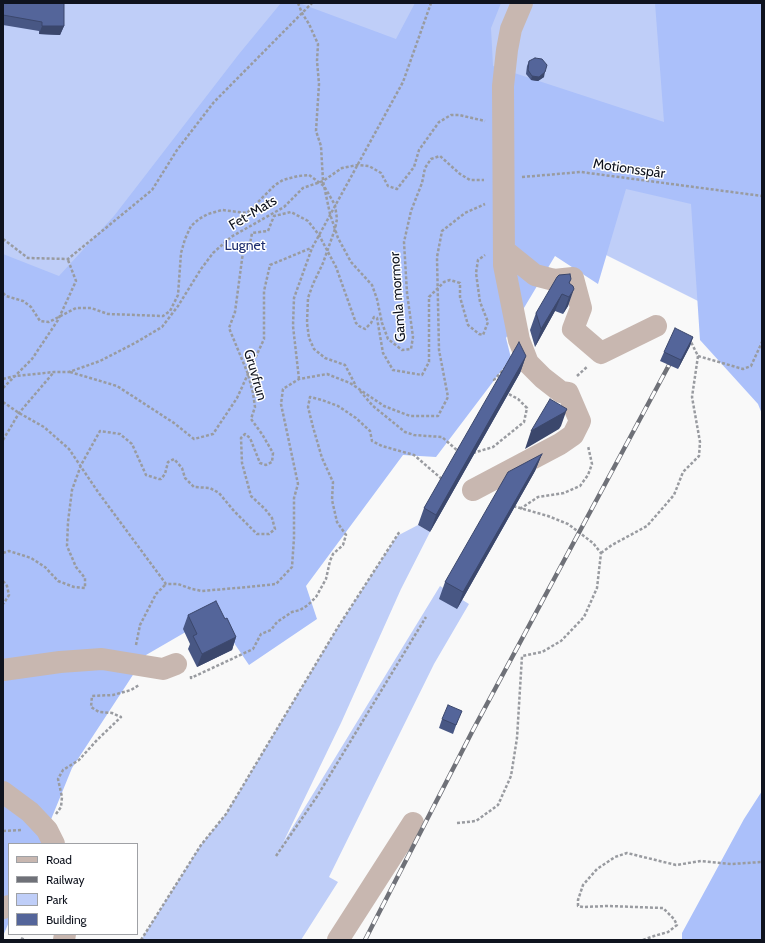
<!DOCTYPE html>
<html>
<head>
<meta charset="utf-8">
<style>
  body { margin:0 }
  #map { position:relative; width:765px; height:943px; overflow:hidden; background:#f9f9f9; font-family:Cabin,sans-serif }
  canvas { display:block }
  .frame { position:absolute; inset:0; border:4px solid #0f131e; pointer-events:none }
  .legend { position:absolute; left:8px; top:843px; width:130px; height:92px; box-sizing:border-box; background:#fff; border:1px solid #9fa1a5; margin:0; padding:5px 7px; list-style:none; font-size:12px; color:#0f131e }
  .legend li { display:flex; align-items:center; gap:8px; height:20px }
  .legend b { width:20px; border:1px solid #9fa1a5 }
</style>
</head>
<body>
<div id="map">
<canvas width="765" height="943"></canvas>
<div class="frame"></div>
<ul class="legend">
<li><b style="height:5px;background:#c8b7b0"></b>Road</li>
<li><b style="height:5px;background:#6f7178"></b>Railway</li>
<li><b style="height:11px;background:#bfcef8"></b>Park</li>
<li><b style="height:11px;background:#54659a"></b>Building</li>
</ul>
</div>
<script>
const ctx = document.querySelector('canvas').getContext('2d');
ctx.lineJoin = 'round';
function paint(path, color) {
  ctx.fillStyle = color;
  ctx.fill(path, 'evenodd');
}
function poly(rows) {
  const path = new Path2D();
  for (const r of rows) {
    path.moveTo(r[0], r[1]);
    for (let i = 2; i < r.length; i += 2) path.lineTo(r[i], r[i + 1]);
  }
  return path;
}
function trace(path, color, width, dash) {
  ctx.strokeStyle = color;
  ctx.lineWidth = width;
  ctx.lineCap = dash ? 'butt' : 'round';
  ctx.setLineDash(dash || []);
  ctx.stroke(path);
}
function drawText(font, color, halo, rows, align = 'center') {
  ctx.font = font + ' Cabin,sans-serif';
  ctx.lineWidth = 3;
  ctx.setLineDash([]);
  ctx.textBaseline = 'middle';
  ctx.strokeStyle = halo;
  ctx.fillStyle = color;
  for (const [text, x, y, turn = 0] of rows) {
    ctx.save();
    ctx.translate(x, y);
    ctx.rotate((+turn || 0) * Math.PI / 180);
    ctx.textAlign = isNaN(turn) ? turn : align;
    if (halo) ctx.strokeText(text, 0, 0);
    ctx.fillText(text, 0, 0);
    ctx.restore();
  }
}
paint(poly([
  [3,3,762,3,762,333,532,218,125,656,9,844,3,889],
  [418,525,430,532,401,589,341,723,283,843,440,586,469,604,434,664,329,877,338,882,301,940,141,940,201,845,226,814,338,627,397,536]
]), '#bfcef8');
paint(poly([
  [281,3,299,3,396,39,415,3,501,3,491,28,493,66,664,122,655,3,762,3,762,414,758,404,700,340,691,204,626,189,598,284,555,256,506,338,511,358,436,457,403,455,306,586,317,619,249,665,215,615,146,655,72,768,41,844,9,844,9,922,3,936,3,254,59,276,114,216,239,54],
  [762,791,762,940,682,940,682,933,744,819]
]), '#abc0fa');
trace(poly([
  [298,3,302,13,309,24,318,44,317,61,319,84,316,131,321,146,323,181,330,214,338,238,351,262,372,285,377,299,382,323,388,339,402,350,411,349,413,337,407,293,404,242,411,211,422,183,425,168,431,159,440,156,460,174,470,180,484,180],
  [522,177,581,172,762,196],
  [3,239,28,258,68,259,152,190,177,150,214,102,312,3],
  [3,293,6,296,23,301,31,307,40,321,49,322,76,308,91,308,108,314,163,316,170,311,178,295,181,253,185,239,191,226,199,219,208,214,222,210,247,213,275,185,283,180,298,176,309,175,324,186,335,205,337,219,335,229,323,263,313,284,308,298,307,323,309,338,314,349,325,358,345,365,356,386],
  [698,356,743,369,751,366,762,342],
  [70,372,117,386,174,423,194,439,213,434,237,398,264,339,264,291,270,265,311,248],
  [577,376,588,366],
  [3,379,15,376,54,372,69,372,100,361,135,343,162,327,178,306,201,269,213,253,231,237,284,207,303,188,323,181,342,168,358,165,369,166,381,173,388,186,397,189,414,167,419,150,439,122,451,115,459,115,485,121],
  [299,379,293,326,294,298,312,248,403,82,431,3],
  [498,384,494,380,505,368,505,369],
  [3,388,32,359,58,320,76,281,68,260],
  [360,391,373,406,405,432,414,435,442,437,459,452],
  [3,402,19,413,44,427,69,449,98,492,166,584,178,584,192,589,202,591,248,587,276,584,292,567,294,538,294,498,298,484,281,404,283,389,299,379,327,374,350,383,384,406,410,416,438,416,448,397,439,350,437,257,442,231,465,213,485,204],
  [3,440,19,413,54,372],
  [473,453,493,447,524,422,527,408,518,399,507,393],
  [520,509,538,497,564,493,580,486,588,475,592,464,588,446],
  [3,553,9,551,31,558,45,567,58,581,74,587,85,588,85,578,76,567,67,546,68,522,72,490,81,465,100,431,120,434,132,444,146,475,159,479,161,479,165,474,168,462,174,459,182,468,185,478,194,487,210,488,219,493,234,511,257,534,269,534,275,529,272,518,265,509,251,496,242,463,241,438,245,434,250,438,260,463,266,465,272,462,273,453,262,434,251,419,255,407,253,393,248,374,229,328,235,312,243,252,250,244,252,233,268,231,274,216,291,212,308,221,319,235,336,267,356,323,359,326,365,329,371,323,374,317,377,318,383,353,393,370,422,375,429,362,429,297,444,282,450,280,460,283,460,297,468,325,479,334,483,335,488,322,480,302,476,273,478,260,485,255],
  [601,553,612,545,647,526,674,495,683,472,699,456,700,442,692,397,698,356,690,340],
  [3,581,7,586,9,595,4,603,3,603],
  [136,645,140,625,156,594,166,584],
  [191,676,191,678,253,649,261,634,271,630,277,622,292,612,300,610,308,605,316,597,326,579,330,561,333,554,343,545,346,535,337,522,332,500,333,482,322,458,313,427,308,407,310,397,322,400,338,406,356,418,370,431,372,441,382,446,414,455,443,480],
  [56,814,61,807,62,797,58,779,63,770,79,760,97,740,121,717,112,713,99,712,91,707,92,696,113,695,131,690,139,685],
  [457,823,476,821,498,805,511,776,517,738,522,656,542,652,561,641,584,617,597,588,601,553,593,543,568,524,548,516,513,506],
  [3,831,21,830],
  [276,856,316,798,426,617],
  [21,938,25,940],
  [141,940,201,845,226,814,338,627,400,531],
  [643,940,654,936,668,932,677,925,674,919,663,908,608,906,583,907,578,906,578,900,583,885,597,869,615,857,627,853,676,865,701,861,731,864,762,862]
]), '#999ba0', 2.5, [3, 2]);
trace(poly([
  [504,250,535,275,554,280,573,278,581,308,573,329,601,353,656,326],
  [473,490,560,444,573,435,580,421,568,393,561,392,543,378,528,363,519,340,504,265,503,86,507,50,511,29,522,3],
  [3,670,60,662,102,659,163,669,176,664],
  [3,792,30,812,47,830,54,844],
  [3,908,9,906],
  [64,940,65,934],
  [338,940,413,823]
]), '#c8b7b0', 22);
const rail = poly([
  [365,940,473,730,669,365]
]);
trace(rail, '#6f7178', 4.5);
trace(rail, '#fff', 3, [9]);
paint(poly([
  [3,3,64,26,60,35,39,34,39,31,3,25],
  [529,61,544,77,538,81,531,80,526,74,527,66],
  [571,279,569,284,573,286,568,306,563,314,555,311,535,347,530,330,536,313],
  [693,337,690,346,678,369,660,361,664,352],
  [526,356,520,373,430,532,418,525,424,508],
  [542,454,535,471,457,609,439,599,445,582],
  [188,615,236,637,232,650,197,667,188,649,190,644,183,629],
  [442,719,458,720,453,734,439,728]
]), '#485784');
paint(poly([
  [42,26,64,26,60,35,39,34],
  [545,72,544,77,538,81,531,80,532,76],
  [574,289,568,306,563,314,569,297],
  [562,294,555,311,535,347,541,329],
  [693,337,690,346,678,369,681,360],
  [526,356,520,373,430,532,436,515],
  [567,409,561,426,559,429,525,449,531,431],
  [542,454,535,471,457,609,463,592],
  [236,637,232,650,197,667,202,654]
]), '#3b476c');
const building = poly([
  [3,3,64,3,64,26,42,26,42,22,3,15,3,3],
  [535,58,542,59,547,65,545,72,539,77,532,76,528,70,529,61,535,58],
  [570,274,571,279,569,283,573,286,574,289,569,297,562,294,541,329,536,313,557,277,559,275,570,274],
  [675,328,693,337,681,360,664,352,675,328],
  [519,342,526,356,436,515,424,508,519,342],
  [550,399,567,409,565,412,531,431,550,399],
  [542,454,463,592,445,582,508,472,542,454],
  [216,601,225,619,227,618,236,637,202,654,193,636,197,634,188,615,216,601],
  [448,705,462,711,456,725,442,719,448,705]
]);
paint(building, '#54659a');
trace(building, '#3b476c', 1);
drawText('14px', '#0f131e', '#fff', [
  ["Motionsspår",629,169,8],
  ["Fet-Mats",253,213,-31],
  ["Gamla mormor",398,297,-94],
  ["Gruvfrun",255,375,74]
]);
drawText('14px', '#1e2e70', '#fff', [
  ["Lugnet",245,246]
]);
</script>
</body>
</html>
